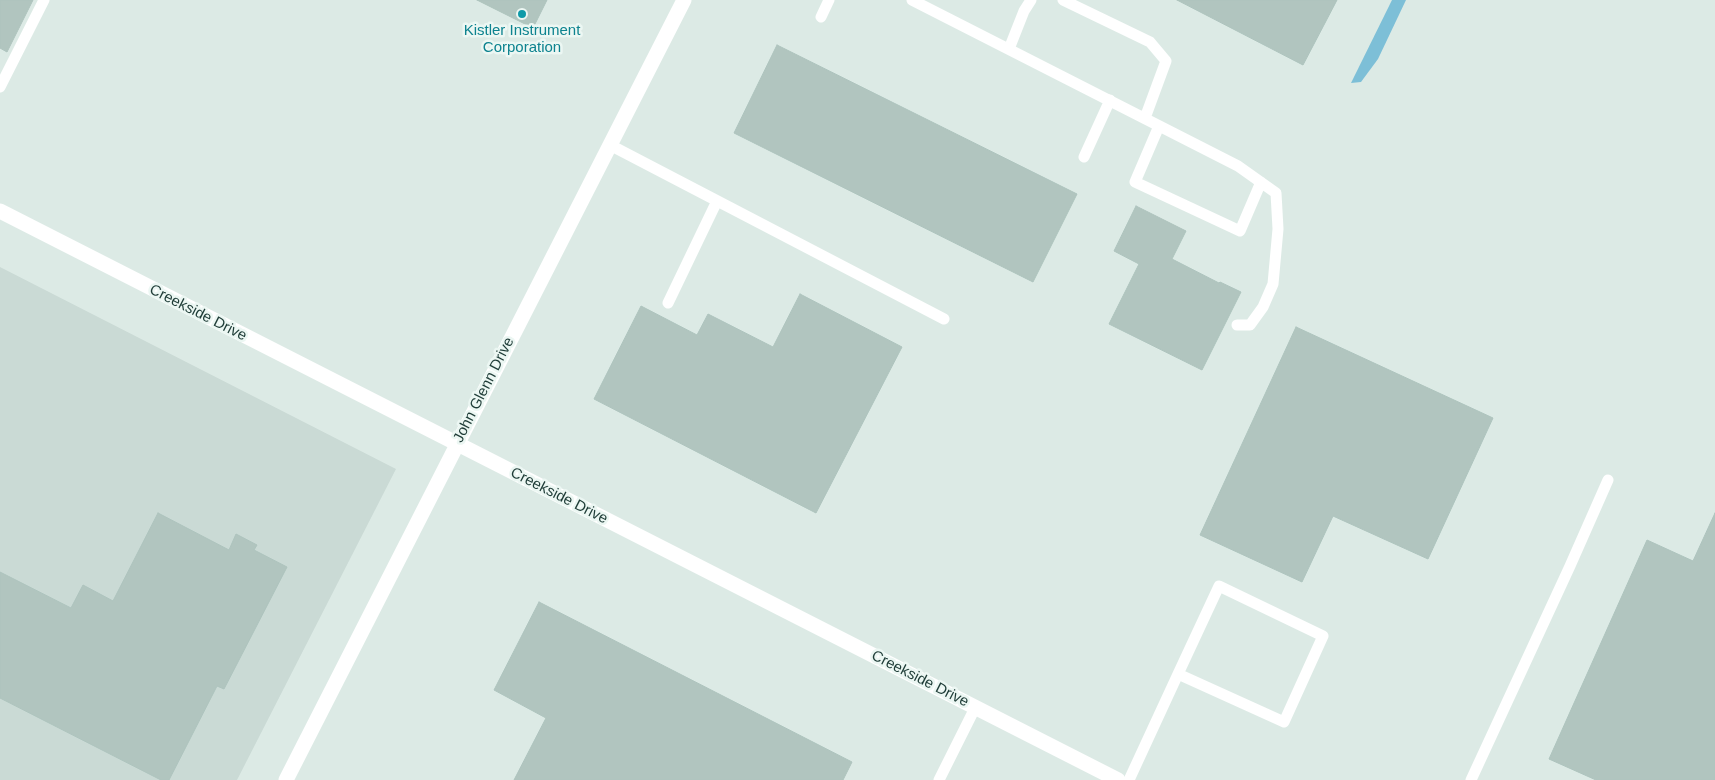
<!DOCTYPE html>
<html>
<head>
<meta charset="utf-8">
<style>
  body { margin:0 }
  canvas { display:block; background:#dceae5 }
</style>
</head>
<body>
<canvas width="1715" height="780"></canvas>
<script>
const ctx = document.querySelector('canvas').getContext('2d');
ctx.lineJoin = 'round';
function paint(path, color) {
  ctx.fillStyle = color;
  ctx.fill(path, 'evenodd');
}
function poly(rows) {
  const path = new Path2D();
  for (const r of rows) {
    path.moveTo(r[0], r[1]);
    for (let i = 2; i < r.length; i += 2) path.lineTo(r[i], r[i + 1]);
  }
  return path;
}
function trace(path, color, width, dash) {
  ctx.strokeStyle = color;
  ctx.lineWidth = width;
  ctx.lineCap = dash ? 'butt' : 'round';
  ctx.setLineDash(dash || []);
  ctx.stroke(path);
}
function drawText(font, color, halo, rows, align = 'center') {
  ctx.font = font + ' Arial,sans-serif';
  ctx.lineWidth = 5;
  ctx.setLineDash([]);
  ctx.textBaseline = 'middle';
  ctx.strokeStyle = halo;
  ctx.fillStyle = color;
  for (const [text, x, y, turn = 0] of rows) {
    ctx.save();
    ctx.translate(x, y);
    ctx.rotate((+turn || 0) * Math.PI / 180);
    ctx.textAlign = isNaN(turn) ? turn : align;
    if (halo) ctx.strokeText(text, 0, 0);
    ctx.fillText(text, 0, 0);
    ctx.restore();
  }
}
paint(poly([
  [0,267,396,469,237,780,0,780]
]), '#cadad5');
paint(poly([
  [1392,0,1406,0,1378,59,1361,82,1351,83]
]), '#7dbfd7');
const building = poly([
  [0,0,33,0,7,52,0,48,0,0],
  [477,0,547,0,533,28,477,0],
  [1177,0,1337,0,1303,65,1177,0],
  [777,45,1077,194,1033,282,734,133,777,45],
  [1136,206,1186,231,1172,259,1219,283,1220,282,1241,292,1202,370,1109,324,1139,264,1114,251,1136,206],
  [800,294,902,347,816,513,594,399,641,306,697,335,708,314,773,347,800,294],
  [1296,327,1493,418,1428,559,1333,516,1302,582,1200,535,1296,327],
  [158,513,229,550,236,534,257,545,254,550,287,567,224,689,217,686,169,780,161,780,0,698,0,572,71,608,83,585,113,601,158,513],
  [1715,513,1715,780,1596,780,1549,759,1647,540,1693,561,1715,513],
  [539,602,852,762,843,780,514,780,546,718,494,690,539,602]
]);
paint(building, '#b1c5bf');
trace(building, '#aec4be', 1);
trace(poly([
  [912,0,1238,166,1276,193,1278,229,1273,284,1263,307,1250,325,1237,325],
  [1063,0,1150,42,1166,61,1145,118],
  [821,17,829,0],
  [1009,49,1024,11,1031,0],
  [0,87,44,0],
  [1159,126,1135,182,1240,231,1261,182],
  [610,145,944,319],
  [1084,157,1110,100],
  [668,303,717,201],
  [939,780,975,708],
  [1129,780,1178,674,1219,586,1323,636,1284,722,1178,674],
  [1471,780,1570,566,1608,480]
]), '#fff', 11);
trace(poly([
  [0,211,1118,780],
  [286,780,684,0]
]), '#fff', 15);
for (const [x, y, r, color] of [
  [522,14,5,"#0f9aa8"]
]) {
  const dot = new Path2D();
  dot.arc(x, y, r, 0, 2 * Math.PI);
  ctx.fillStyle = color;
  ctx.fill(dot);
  trace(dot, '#ecf7f3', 2);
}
drawText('15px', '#0d838f', '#ecf7f3', [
  ["Kistler Instrument",522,31],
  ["Corporation",522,48]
]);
drawText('15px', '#1d3b36', '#ecf7f3', [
  ["Creekside Drive",198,313,27],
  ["John Glenn Drive",484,390,-63],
  ["Creekside Drive",559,496,27],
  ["Creekside Drive",920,679,27]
]);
</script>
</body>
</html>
